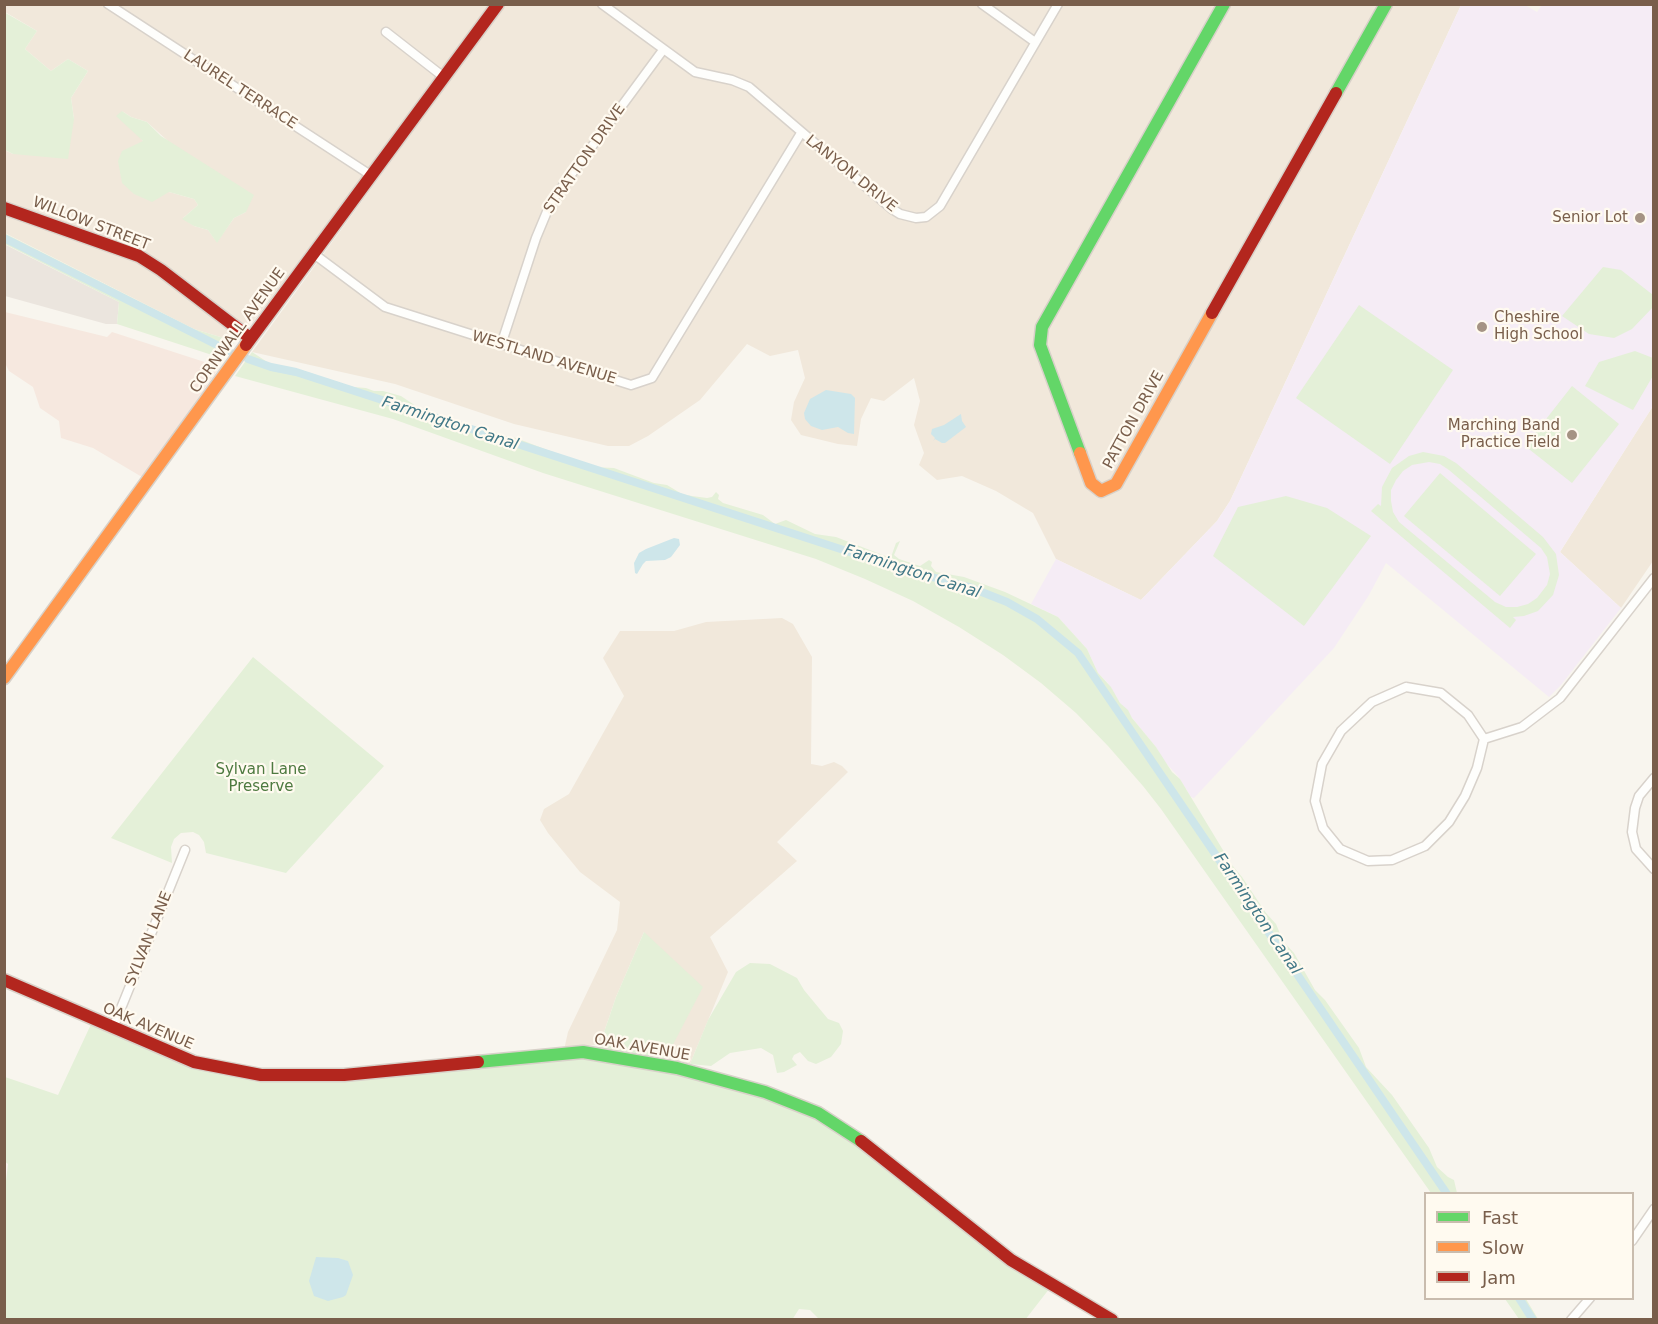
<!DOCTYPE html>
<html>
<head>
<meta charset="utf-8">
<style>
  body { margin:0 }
  #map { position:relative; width:1658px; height:1324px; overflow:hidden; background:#f8f5ee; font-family:"DejaVu Sans",sans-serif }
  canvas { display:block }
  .frame { position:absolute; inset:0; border:6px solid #795e4b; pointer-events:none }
  .legend { position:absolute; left:1424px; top:1192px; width:210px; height:108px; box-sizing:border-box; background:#fffaf0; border:2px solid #c9bcae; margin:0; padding:8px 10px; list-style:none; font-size:18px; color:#795e4b }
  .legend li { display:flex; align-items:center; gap:12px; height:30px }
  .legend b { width:30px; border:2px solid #c9bcae }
</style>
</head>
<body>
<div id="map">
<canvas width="1658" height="1324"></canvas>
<div class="frame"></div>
<ul class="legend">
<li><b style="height:8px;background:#63d668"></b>Fast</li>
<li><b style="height:8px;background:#ff974d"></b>Slow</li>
<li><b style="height:8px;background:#b3261e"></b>Jam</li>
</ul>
</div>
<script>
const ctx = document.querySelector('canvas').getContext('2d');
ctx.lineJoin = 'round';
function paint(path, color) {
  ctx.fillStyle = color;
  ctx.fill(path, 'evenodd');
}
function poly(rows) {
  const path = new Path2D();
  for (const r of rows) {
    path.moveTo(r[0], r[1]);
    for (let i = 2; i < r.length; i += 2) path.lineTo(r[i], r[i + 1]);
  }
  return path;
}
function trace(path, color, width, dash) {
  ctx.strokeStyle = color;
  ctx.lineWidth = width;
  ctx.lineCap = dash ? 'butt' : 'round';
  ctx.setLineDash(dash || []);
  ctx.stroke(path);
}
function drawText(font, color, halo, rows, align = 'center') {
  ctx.font = font + ' "DejaVu Sans",sans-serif';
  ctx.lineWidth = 4.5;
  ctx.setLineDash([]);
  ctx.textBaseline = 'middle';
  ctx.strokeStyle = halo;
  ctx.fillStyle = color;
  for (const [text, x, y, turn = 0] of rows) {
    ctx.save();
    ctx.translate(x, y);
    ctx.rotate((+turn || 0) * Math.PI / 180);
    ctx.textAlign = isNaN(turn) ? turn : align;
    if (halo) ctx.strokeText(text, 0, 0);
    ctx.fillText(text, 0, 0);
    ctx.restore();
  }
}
paint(poly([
  [5,5,491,5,253,322,227,339,194,329,5,233,4,150,13,154,74,119,71,98,88,71,68,59,51,71,25,49,37,31,5,12],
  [122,111,131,117,147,122,246,212,234,218,217,242,208,230,194,226,183,218,198,205,194,199,169,192,143,141],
  [505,5,1461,5,1230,501,1217,521,1141,600,1056,559,1033,513,996,491,962,476,937,480,919,465,924,453,914,425,920,401,914,378,884,401,871,398,861,419,857,446,838,444,801,435,791,420,794,402,805,378,798,350,770,356,747,344,700,400,648,436,629,446,608,446,514,424,395,384,252,352],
  [1653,406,1653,561,1621,608,1560,552],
  [782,618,793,624,812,657,811,764,822,766,834,762,842,766,848,772,777,842,797,861,710,937,728,972,690,1064,666,1058,673,1044,644,932,616,997,600,1044,564,1050,568,1032,617,930,620,902,580,872,548,833,540,820,544,809,569,794,624,696,603,658,620,631,674,631,706,622]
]), '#f1e8db');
paint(poly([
  [5,312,107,337,112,332,220,367,142,477,93,448,61,438,59,421,40,408,33,387,9,371,5,363]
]), '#f6e8df');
paint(poly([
  [4,244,119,302,117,324,106,324,5,296]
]), '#ebe5de');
paint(poly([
  [1461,5,1525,5,1537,12,1542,5,1653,5,1653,406,1560,552,1621,608,1561,685,1549,697,1386,563,1369,595,1334,648,1194,798,1191,797,1178,776,1162,759,1156,747,1120,703,1108,683,1098,673,1087,649,1058,617,1031,604,1056,559,1141,600,1217,521,1230,501]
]), '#f5ecf5');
paint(poly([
  [4,12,37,31,25,49,51,71,68,59,88,71,71,98,74,119,68,159,13,154,5,150],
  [122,111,131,117,147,122,161,136,254,195,246,212,234,218,217,243,208,230,194,226,182,219,198,205,194,199,169,192,152,202,134,194,122,183,118,161,122,151,143,141,116,116],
  [4,233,194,329,227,339,235,333,235,341,225,357,212,355,117,324,119,302,5,244],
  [1603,267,1621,270,1653,295,1653,307,1632,329,1614,338,1589,334,1562,316],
  [1359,305,1453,370,1390,464,1296,398],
  [1635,351,1653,358,1654,374,1633,410,1585,386,1599,362],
  [252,352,275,367,301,370,353,387,366,388,374,391,383,391,401,396,419,408,499,435,516,438,592,467,614,468,654,483,667,485,682,494,692,496,707,498,712,497,716,492,719,495,718,499,723,503,763,515,775,524,786,520,815,534,836,537,888,557,891,557,896,543,900,541,894,555,899,559,920,566,929,560,932,562,931,566,936,572,964,577,1005,592,1058,617,1087,649,1098,673,1111,687,1120,703,1128,710,1132,718,1156,747,1172,772,1180,779,1232,865,1242,877,1266,913,1276,924,1283,941,1294,953,1315,990,1325,1000,1359,1048,1366,1067,1392,1095,1429,1148,1437,1167,1448,1177,1454,1180,1457,1193,1431,1193,1161,809,1143,786,1108,746,1076,713,1041,683,1003,655,959,627,913,601,865,579,816,559,543,473,393,419,235,376],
  [1572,386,1619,424,1572,483,1525,446],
  [1423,452,1444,456,1456,463,1543,537,1556,554,1559,575,1553,595,1538,611,1524,616,1513,617,1516,620,1510,628,1371,511,1378,504,1381,506,1382,487,1392,468,1409,456],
  [1429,462,1440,464,1449,470,1541,548,1547,557,1550,574,1547,585,1537,598,1528,604,1517,607,1506,607,1495,602,1399,522,1393,512,1391,501,1391,490,1396,480,1403,471,1412,465],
  [1440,473,1536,554,1500,596,1404,516],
  [1286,496,1327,508,1371,536,1304,626,1213,556,1238,507],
  [253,657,384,766,286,873,206,853,204,842,199,835,193,832,181,833,174,839,171,847,172,863,111,838],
  [644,932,703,987,666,1058,596,1050,597,1044,600,1044,616,997],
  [750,963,770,964,797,978,804,990,828,1019,839,1023,843,1031,841,1044,831,1057,816,1064,808,1061,800,1052,794,1055,792,1059,797,1065,784,1072,777,1073,773,1055,761,1048,730,1053,711,1066,690,1064,708,1020,736,972],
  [93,1020,194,1062,261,1075,583,1052,677,1068,818,1113,1053,1284,1025,1320,819,1319,810,1310,799,1309,792,1320,5,1320,4,1198,8,1164,4,1161,5,1077,58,1095],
  [1505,1299,1526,1299,1538,1319,1519,1319]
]), '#e4f0d8');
paint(poly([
  [826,390,851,394,855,398,854,434,848,433,838,427,822,430,811,426,805,419,804,413,810,399],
  [961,414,962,421,966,427,945,443,942,443,935,439,933,441,935,438,931,434,932,429,944,425],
  [674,538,679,539,680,545,671,557,665,560,646,561,643,564,637,574,635,573,634,563,639,553,646,549],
  [316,1257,338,1258,348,1261,353,1275,346,1295,343,1297,328,1301,314,1296,309,1281]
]), '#cee6ea');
trace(poly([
  [4,238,229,351],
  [248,359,271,367,296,372,902,569,969,587,1007,602,1037,619,1078,653,1447,1194],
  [1519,1298,1533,1320]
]), '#cee6ea', 8);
const street = poly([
  [108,4,372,176],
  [602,4,695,72,732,80,749,87,892,209,900,214,916,218,926,217,940,206,1058,4],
  [982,4,1035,42],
  [386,32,445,78],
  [314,254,385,307,631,385,652,378,801,133],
  [501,345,536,238,551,202,663,50],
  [1406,687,1441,693,1468,715,1484,739,1477,768,1465,796,1449,822,1425,846,1392,860,1368,861,1340,849,1323,828,1315,801,1322,764,1341,731,1372,702,1406,687],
  [1484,739,1522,727,1560,698,1654,578],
  [1654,778,1639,796,1635,808,1632,832,1636,849,1654,869],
  [113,1028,185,850],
  [1632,1241,1654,1209],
  [1571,1320,1590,1298]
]);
const fast = poly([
  [1336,93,1386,4],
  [1080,453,1040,345,1042,327,1224,4],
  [478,1062,583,1052,677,1068,765,1092,818,1113,861,1141]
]);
const slow = poly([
  [1080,453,1091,483,1101,491,1116,484,1212,313],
  [4,678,246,345]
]);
const jam = poly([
  [4,208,139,256,161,270,250,338],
  [1212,313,1336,93],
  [246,345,498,4],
  [4,980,194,1062,261,1075,344,1075,478,1062],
  [861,1141,1011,1260,1112,1320]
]);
trace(street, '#d8d2cb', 11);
trace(fast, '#d8d1c9', 15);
trace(slow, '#d8d1c9', 15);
trace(jam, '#d8d1c9', 15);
trace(street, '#fefefc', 8);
trace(fast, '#63d668', 12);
trace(slow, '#ff974d', 12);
trace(jam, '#b3261e', 12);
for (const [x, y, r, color] of [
  [1640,218,6,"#a59384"],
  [1482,327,6,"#a59384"],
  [1572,435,6,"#a59384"]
]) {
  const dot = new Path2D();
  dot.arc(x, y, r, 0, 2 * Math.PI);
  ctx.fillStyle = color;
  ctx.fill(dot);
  trace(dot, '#fffaf0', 2);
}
drawText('15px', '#795e4b', '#fffaf0', [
  ["LAUREL TERRACE",240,90,33],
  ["STRATTON DRIVE",585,159,-55],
  ["LANYON DRIVE",851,174,39],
  ["WILLOW STREET",91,224,21],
  ["CORNWALL AVENUE",238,331,-54],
  ["WESTLAND AVENUE",544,358,17],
  ["PATTON DRIVE",1134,420,-61],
  ["SYLVAN LANE",149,939,-68],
  ["OAK AVENUE",148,1027,23],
  ["OAK AVENUE",642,1048,10]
]);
drawText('15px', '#795e4b', '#fffaf0', [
  ["Senior Lot",1628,218],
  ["Cheshire",1494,318,"left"],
  ["High School",1494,335,"left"],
  ["Marching Band",1560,426],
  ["Practice Field",1560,443]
], 'right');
drawText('15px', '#4e7a40', '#fffaf0', [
  ["Sylvan Lane",261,770],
  ["Preserve",261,787]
]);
drawText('italic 16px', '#407786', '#fffaf0', [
  ["Farmington Canal",450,424,18],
  ["Farmington Canal",912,572,18],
  ["Farmington Canal",1257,914,56]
]);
</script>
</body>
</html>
